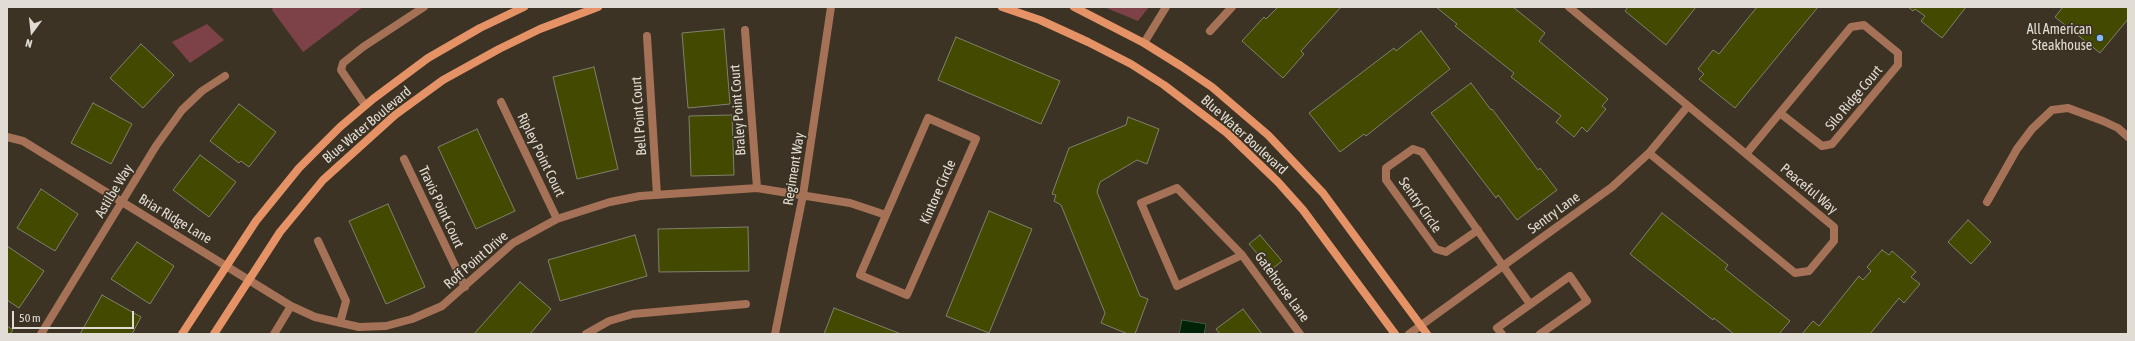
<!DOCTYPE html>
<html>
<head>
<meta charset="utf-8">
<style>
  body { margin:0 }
  #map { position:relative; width:2135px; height:341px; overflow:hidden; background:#3c3324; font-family:"Asap Condensed",sans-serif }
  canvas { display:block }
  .frame { position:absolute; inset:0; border:8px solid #e2ddd4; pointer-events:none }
  .north { position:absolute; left:12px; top:12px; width:40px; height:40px; -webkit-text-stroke:3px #3c3324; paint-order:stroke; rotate:195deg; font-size:11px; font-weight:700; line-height:16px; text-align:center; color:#e2ddd4 }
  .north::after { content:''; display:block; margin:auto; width:14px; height:18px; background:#e2ddd4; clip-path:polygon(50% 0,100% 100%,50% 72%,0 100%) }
  .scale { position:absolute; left:12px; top:311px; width:122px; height:18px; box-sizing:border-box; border:2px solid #e2ddd4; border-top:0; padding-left:5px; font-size:12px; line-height:14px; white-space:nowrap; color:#e2ddd4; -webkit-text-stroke:3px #3c3324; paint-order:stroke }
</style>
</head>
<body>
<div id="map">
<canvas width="2135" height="341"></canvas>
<div class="frame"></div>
<div class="north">N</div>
<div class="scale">50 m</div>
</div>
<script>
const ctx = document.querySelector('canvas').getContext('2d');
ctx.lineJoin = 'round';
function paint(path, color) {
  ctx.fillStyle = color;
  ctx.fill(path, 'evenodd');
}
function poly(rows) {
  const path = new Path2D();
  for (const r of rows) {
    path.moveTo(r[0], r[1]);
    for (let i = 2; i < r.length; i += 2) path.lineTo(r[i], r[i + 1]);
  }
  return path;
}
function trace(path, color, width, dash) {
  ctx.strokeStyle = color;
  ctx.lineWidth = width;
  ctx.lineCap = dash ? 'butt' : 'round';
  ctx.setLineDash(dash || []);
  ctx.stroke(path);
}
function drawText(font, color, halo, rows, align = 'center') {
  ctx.font = font + ' "Asap Condensed",sans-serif';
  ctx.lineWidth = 3.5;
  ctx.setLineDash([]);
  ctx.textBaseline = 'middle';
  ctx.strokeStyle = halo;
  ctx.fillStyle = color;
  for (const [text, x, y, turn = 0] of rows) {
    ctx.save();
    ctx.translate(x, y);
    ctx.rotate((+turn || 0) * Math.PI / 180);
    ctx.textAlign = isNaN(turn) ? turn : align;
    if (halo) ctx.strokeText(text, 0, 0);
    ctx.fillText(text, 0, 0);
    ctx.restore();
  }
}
paint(poly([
  [273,7,363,7,303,52,272,10],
  [1104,7,1149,7,1138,21],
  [207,24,224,40,190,63,172,42]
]), '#7c4248');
const water = poly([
  [1182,320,1206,324,1204,334,1179,334,1182,320]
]);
paint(water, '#002207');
trace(water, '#445a44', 1);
const building = poly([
  [1278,7,1341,7,1301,51,1304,54,1283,78,1242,41,1264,17,1266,19,1278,7],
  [1436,7,1513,7,1545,33,1539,41,1608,99,1602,106,1606,109,1587,132,1582,127,1574,137,1556,122,1561,116,1511,77,1514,73,1455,26,1457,24,1436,7],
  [1628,7,1696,7,1666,45,1625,11,1628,7],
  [1757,7,1818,7,1735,108,1699,79,1704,74,1698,69,1713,50,1719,54,1757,7],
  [1908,7,1966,7,1942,38,1921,21,1925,16,1915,9,1913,11,1908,7],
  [2063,7,2128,7,2128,19,2100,53,2055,17,2063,7],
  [724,29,730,104,688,108,682,33,724,29],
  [1421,31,1450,69,1366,136,1364,134,1340,152,1309,113,1394,48,1396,51,1421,31],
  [956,37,1060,81,1041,124,938,80,956,37],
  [141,44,174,75,143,108,110,78,141,44],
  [594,67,618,169,577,179,553,77,594,67],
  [1471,83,1491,110,1492,109,1538,170,1540,168,1557,190,1517,220,1498,195,1496,198,1431,113,1471,83],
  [93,103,132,124,111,164,71,143,93,103],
  [239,104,276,132,249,167,241,161,239,163,210,141,239,104],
  [732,115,734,175,691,176,689,116,732,115],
  [1128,117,1159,129,1147,164,1137,160,1100,182,1097,192,1140,296,1148,299,1135,334,1128,334,1101,323,1105,313,1061,205,1054,201,1056,195,1052,194,1069,148,1126,125,1128,117],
  [477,129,515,211,476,229,438,147,477,129],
  [200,155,236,182,209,217,173,190,200,155],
  [41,189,78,214,55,251,17,228,41,189],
  [388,204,425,287,386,304,349,221,388,204],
  [989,211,1032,229,989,333,946,316,989,211],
  [1662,213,1728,265,1725,269,1790,321,1779,334,1734,334,1714,318,1713,320,1630,254,1662,213],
  [1968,220,1991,242,1971,264,1948,242,1968,220],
  [748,227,749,271,659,272,658,229,748,227],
  [635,235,647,276,560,301,548,260,635,235],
  [1260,235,1282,261,1271,270,1249,244,1260,235],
  [137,242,174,266,150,304,111,279,137,242],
  [7,246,44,271,19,308,7,300,7,246],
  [1882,250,1889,255,1892,251,1916,272,1911,277,1920,284,1904,303,1899,298,1870,334,1802,334,1813,321,1819,326,1859,276,1863,280,1871,271,1867,267,1882,250],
  [520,282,551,309,530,334,474,334,520,282],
  [102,295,141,317,132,334,80,334,102,295],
  [834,308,901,334,824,334,834,308],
  [1243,309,1262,334,1220,334,1216,329,1243,309],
  [7,326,13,330,10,334,7,334,7,326]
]);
paint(building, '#434a00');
trace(building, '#7e816e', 1);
trace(poly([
  [365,105,341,70,343,63,363,47,424,7],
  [1987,202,2017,149,2032,129,2052,110,2068,108,2103,121,2118,128,2128,137]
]), '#a57157', 8);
trace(poly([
  [1569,7,1834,227,1834,241,1809,271,1795,273,1649,153],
  [745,30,757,188],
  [1210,31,1232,7],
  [647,36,657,195],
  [1144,43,1166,7],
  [501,102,557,219],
  [7,137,23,141,291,306,315,317,359,327,386,326,412,319,442,306,513,243,557,219,610,202,640,196,757,188,850,203,886,215,860,275,907,295,976,139,928,118,886,215],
  [1746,154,1851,27,1864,25,1898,53,1898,65,1832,144,1822,146,1780,113],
  [404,159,465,287],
  [1478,230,1446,252,1436,249,1386,180,1386,168,1413,149,1422,152,1530,304],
  [318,241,346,301,340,323],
  [1242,255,1177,286,1141,203,1177,188,1242,255,1300,334],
  [41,334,156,146,182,110,202,91,225,76],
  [274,334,291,306],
  [586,334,609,321,633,314,746,304],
  [775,334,803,195,831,7],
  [1409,334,1612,187,1649,153,1688,106],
  [1502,334,1497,328,1570,276,1587,301,1540,334]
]), '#a57157', 8);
trace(poly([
  [1002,7,1040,20,1088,42,1131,64,1164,85,1227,133,1278,182,1303,210,1395,334],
  [1074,7,1144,43,1181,66,1212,87,1268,135,1323,193,1427,334],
  [182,334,256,221,299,168,340,127,373,99,428,58,480,28,524,7],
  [214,334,280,232,323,180,395,115,443,80,499,49,540,29,598,7]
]), '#e59267', 8);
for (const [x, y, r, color] of [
  [2100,38,4,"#82bcfa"]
]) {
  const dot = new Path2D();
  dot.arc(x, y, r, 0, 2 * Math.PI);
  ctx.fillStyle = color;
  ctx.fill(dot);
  trace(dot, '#3c3324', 1.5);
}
drawText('14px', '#e2ddd4', '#3c3324', [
  ["All American",2092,30],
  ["Steakhouse",2092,46]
], 'right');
drawText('14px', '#e2ddd4', '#3c3324', [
  ["Silo Ridge Court",1854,98,-50],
  ["Braley Point Court",738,110,-94],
  ["Bell Point Court",639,116,-94],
  ["Blue Water Boulevard",367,125,-40],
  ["Blue Water Boulevard",1244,135,42],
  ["Ripley Point Court",541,155,64],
  ["Regiment Way",794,169,-81],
  ["Peaceful Way",1809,189,40],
  ["Astilbe Way",114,191,-59],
  ["Kintore Circle",938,192,-66],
  ["Sentry Circle",1420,205,55],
  ["Travis Point Court",441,207,65],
  ["Sentry Lane",1554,213,-36],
  ["Briar Ridge Lane",175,219,31],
  ["Roff Point Drive",476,260,-41],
  ["Gatehouse Lane",1282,287,54]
]);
</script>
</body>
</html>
